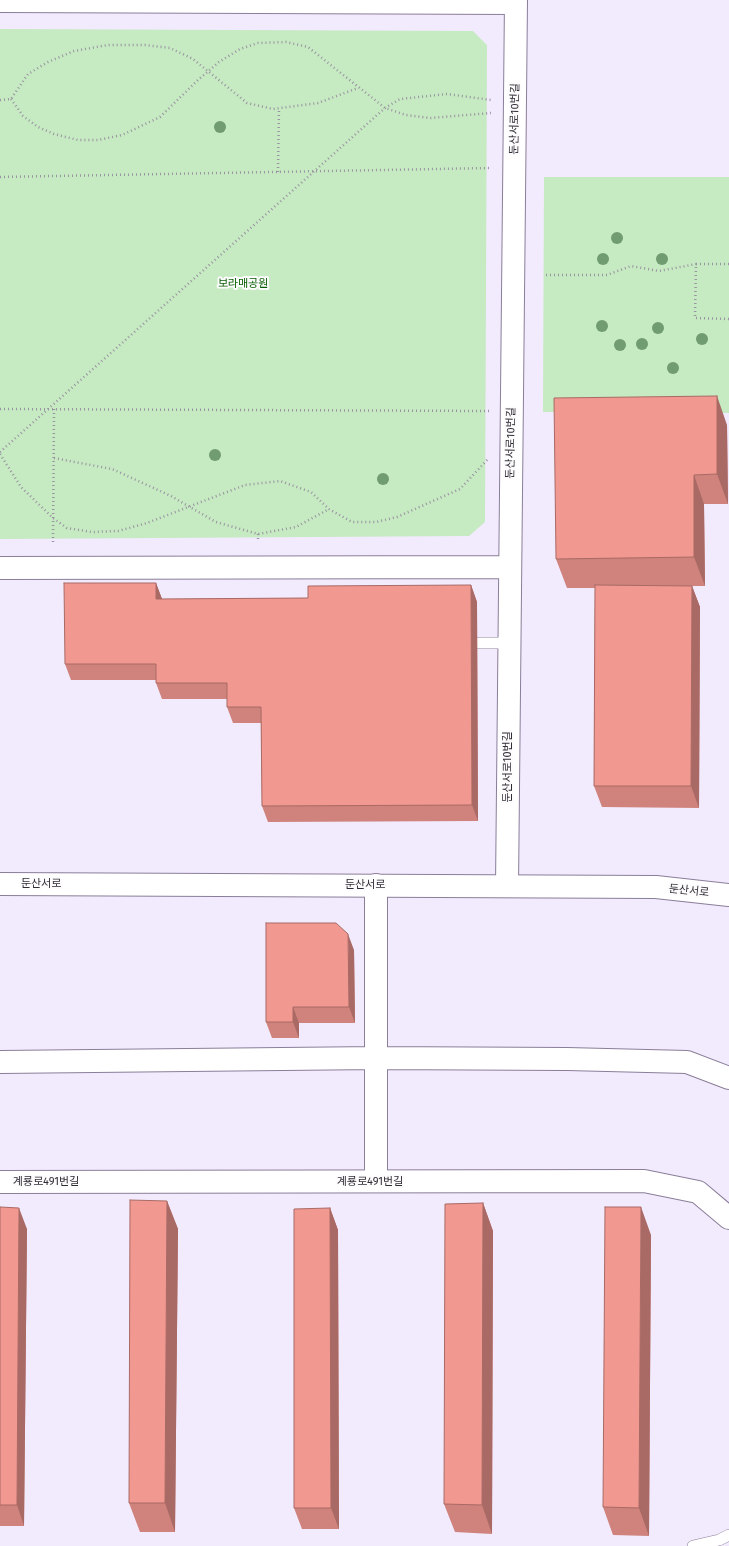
<!DOCTYPE html>
<html>
<head>
<meta charset="utf-8">
<style>
  body { margin:0 }
  canvas { display:block; background:#f2eafd }
</style>
</head>
<body>
<canvas width="729" height="1546"></canvas>
<script>
const ctx = document.querySelector('canvas').getContext('2d');
ctx.lineJoin = 'round';
function paint(path, color) {
  ctx.fillStyle = color;
  ctx.fill(path, 'evenodd');
}
function poly(rows) {
  const path = new Path2D();
  for (const r of rows) {
    path.moveTo(r[0], r[1]);
    for (let i = 2; i < r.length; i += 2) path.lineTo(r[i], r[i + 1]);
  }
  return path;
}
function trace(path, color, width, dash) {
  ctx.strokeStyle = color;
  ctx.lineWidth = width;
  ctx.lineCap = dash ? 'butt' : 'round';
  ctx.setLineDash(dash || []);
  ctx.stroke(path);
}
function drawText(font, color, halo, rows, align = 'center') {
  ctx.font = font + ' "Fira Sans","Noto Sans KR",sans-serif';
  ctx.lineWidth = 4;
  ctx.setLineDash([]);
  ctx.textBaseline = 'middle';
  ctx.strokeStyle = halo;
  ctx.fillStyle = color;
  for (const [text, x, y, turn = 0] of rows) {
    ctx.save();
    ctx.translate(x, y);
    ctx.rotate((+turn || 0) * Math.PI / 180);
    ctx.textAlign = isNaN(turn) ? turn : align;
    if (halo) ctx.strokeText(text, 0, 0);
    ctx.fillText(text, 0, 0);
    ctx.restore();
  }
}
paint(poly([
  [0,29,473,31,487,45,485,522,469,536,0,539],
  [544,177,729,177,729,413,543,412]
]), '#c6eac1');
const service = poly([
  [477,643,510,643],
  [693,1546,719,1540,729,1535]
]);
const minor = poly([
  [0,1,516,3],
  [0,568,510,567],
  [376,885,376,1181],
  [507,886,516,0],
  [0,1062,376,1058,567,1059,687,1062,729,1078],
  [0,1182,644,1181,698,1192,729,1218]
]);
const secondary = poly([
  [0,884,656,887,729,895]
]);
trace(service, '#8a7e99', 12);
trace(minor, '#8a7e99', 24);
trace(secondary, '#8a7e99', 24);
trace(poly([
  [11,99,23,116,38,127,54,134,78,140,98,140,122,135,160,117,198,80,219,62,240,49,258,43,286,42,308,47,385,108,406,115,430,118,491,113],
  [0,100,11,99,28,74,48,62,74,51,108,45,145,45,170,48,193,59,247,103,273,109,318,103,358,88],
  [278,172,279,108],
  [0,177,491,168],
  [729,264,696,264,695,318,729,319],
  [546,275,607,275,631,266,659,271,696,264],
  [0,409,489,411],
  [0,452,385,108,400,99,447,94,491,100],
  [0,454,21,487,53,518,67,528,92,532,118,531,147,523,245,485,280,481,311,492,329,509,352,522,376,522,397,517,460,489,488,459],
  [54,458,112,469,171,496,216,522,258,534,296,527,329,509],
  [258,534,258,541],
  [53,542,54,408]
]), '#9993a2', 2.5, [1, 3]);
trace(service, '#fff', 11);
trace(minor, '#fff', 22);
trace(secondary, '#fff', 22);
ctx.fillStyle = '#719c72';
for (const [x, y] of [
  [220,127],
  [617,238],
  [603,259],
  [662,259],
  [602,326],
  [658,328],
  [702,339],
  [642,344],
  [620,345],
  [673,368],
  [215,455],
  [383,479]
]) {
  ctx.beginPath();
  ctx.arc(x, y, 6, 0, 2 * Math.PI);
  ctx.fill();
}
paint(poly([
  [727,425,728,504,704,504,705,586,692,586,700,607,699,808,602,807,594,786,595,588,567,588,556,559],
  [156,583,162,599,308,598,471,585,477,602,478,821,268,822,262,806,261,723,233,723,227,707,227,699,162,699,156,683,156,680,71,680,65,664],
  [354,950,355,1023,299,1023,299,1038,272,1038,266,1022],
  [167,1201,178,1229,175,1532,140,1532,129,1503],
  [483,1203,493,1231,492,1534,455,1532,444,1504],
  [0,1207,27,1229,24,1526,0,1526],
  [330,1208,338,1230,339,1529,302,1529,294,1508],
  [651,1235,649,1536,613,1535,603,1507]
]), '#cf837c');
paint(poly([
  [717,396,727,425,728,504,717,474],
  [694,475,704,504,705,586,694,557],
  [156,583,162,599,156,599],
  [471,585,477,602,478,821,472,805],
  [692,586,700,607,699,808,691,786],
  [348,934,354,950,355,1023,349,1007],
  [293,1007,299,1023,299,1038,293,1022],
  [167,1201,178,1229,175,1532,165,1503],
  [483,1203,493,1231,492,1534,482,1505],
  [641,1207,651,1235,649,1536,639,1508],
  [19,1208,27,1229,24,1526,17,1505],
  [330,1208,338,1230,339,1529,331,1508]
]), '#a96a65');
const building = poly([
  [717,396,717,474,694,475,694,557,556,559,554,398,717,396],
  [64,583,156,583,156,599,308,598,308,586,471,585,472,805,262,806,261,707,227,707,227,683,156,683,156,664,65,664,64,583],
  [595,585,692,586,691,786,594,786,595,585],
  [266,923,336,923,348,934,349,1007,293,1007,293,1022,266,1022,266,923],
  [130,1200,167,1201,165,1503,129,1503,130,1200],
  [483,1203,482,1505,444,1504,445,1204,483,1203],
  [0,1207,19,1208,17,1505,0,1505,0,1207],
  [605,1207,641,1207,639,1508,603,1507,605,1207],
  [330,1208,331,1508,294,1508,294,1209,330,1208]
]);
paint(building, '#f19890');
trace(building, '#a96a65', 1);
drawText('11px', '#302b36', '#fcfcfc', [
  ["둔산서로10번길",515,119,-89],
  ["둔산서로10번길",511,443,-89],
  ["둔산서로10번길",508,767,-90],
  ["둔산서로",41,884],
  ["둔산서로",365,885],
  ["둔산서로",689,891,6],
  ["계룡로491번길",46,1182],
  ["계룡로491번길",370,1182]
]);
drawText('11px', '#075d01', '#fcfcfc', [
  ["보라매공원",243,284]
]);
</script>
</body>
</html>
